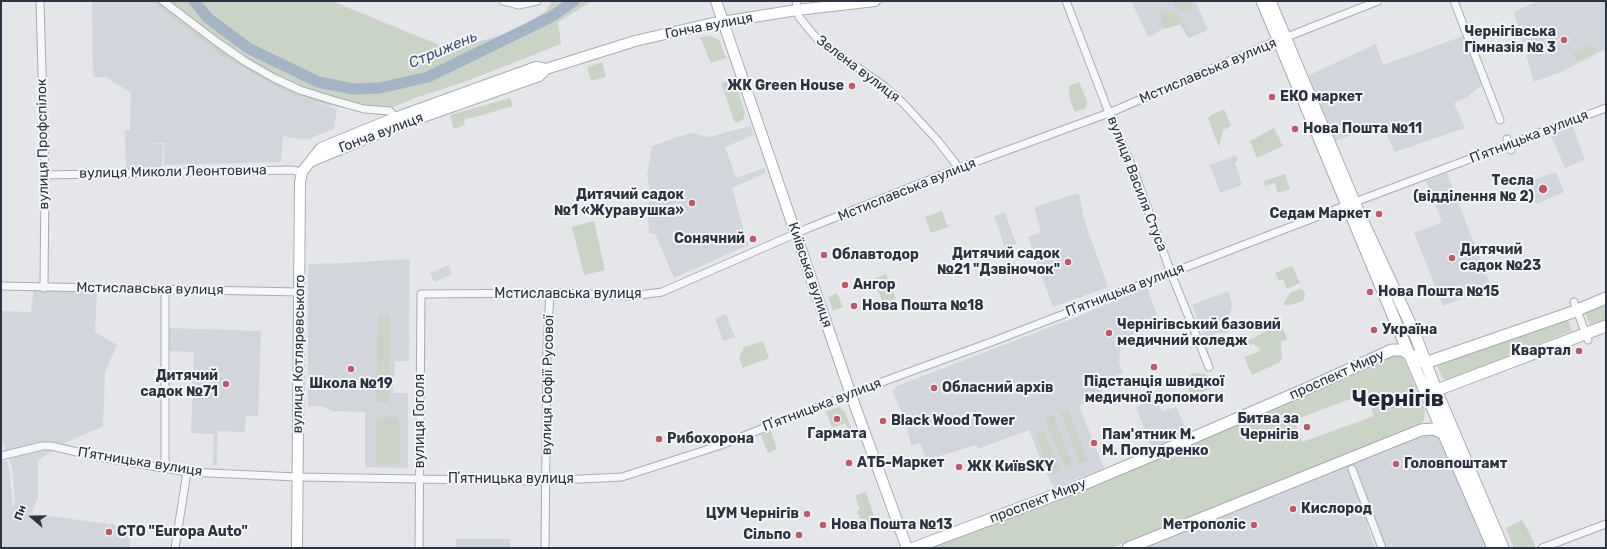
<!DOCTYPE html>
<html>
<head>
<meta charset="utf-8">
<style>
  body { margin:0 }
  #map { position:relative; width:1607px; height:549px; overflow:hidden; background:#e4e6ea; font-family:Rubik,sans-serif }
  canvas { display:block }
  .frame { position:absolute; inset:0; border:2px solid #2d3441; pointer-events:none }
  .north { position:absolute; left:12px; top:497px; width:40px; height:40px; -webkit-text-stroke:3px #f3f5f8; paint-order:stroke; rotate:290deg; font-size:11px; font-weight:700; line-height:16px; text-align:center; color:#2d3441 }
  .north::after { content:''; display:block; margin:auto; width:14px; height:18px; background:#2d3441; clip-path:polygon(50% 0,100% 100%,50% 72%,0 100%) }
</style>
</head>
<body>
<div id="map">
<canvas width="1607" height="549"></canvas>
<div class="frame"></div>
<div class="north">Пн</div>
</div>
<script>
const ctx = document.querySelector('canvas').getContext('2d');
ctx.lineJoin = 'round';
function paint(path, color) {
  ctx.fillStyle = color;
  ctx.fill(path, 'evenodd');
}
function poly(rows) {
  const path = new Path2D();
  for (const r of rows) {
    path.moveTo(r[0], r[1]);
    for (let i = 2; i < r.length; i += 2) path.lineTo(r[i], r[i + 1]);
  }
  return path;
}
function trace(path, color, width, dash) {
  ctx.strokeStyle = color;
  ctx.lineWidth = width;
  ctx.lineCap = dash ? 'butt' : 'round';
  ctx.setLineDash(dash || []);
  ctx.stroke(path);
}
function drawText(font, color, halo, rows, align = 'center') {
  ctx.font = font + ' Rubik,sans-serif';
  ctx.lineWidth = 4;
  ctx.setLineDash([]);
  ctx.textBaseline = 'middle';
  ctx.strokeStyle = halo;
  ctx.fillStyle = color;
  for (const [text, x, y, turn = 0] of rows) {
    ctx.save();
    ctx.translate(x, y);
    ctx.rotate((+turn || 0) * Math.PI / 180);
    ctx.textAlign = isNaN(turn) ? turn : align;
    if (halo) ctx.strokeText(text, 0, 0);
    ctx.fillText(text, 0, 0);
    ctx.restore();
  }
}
paint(poly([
  [92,1,151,1,182,24,288,93,337,109,334,129,308,139,291,138,283,136,281,162,164,165,164,143,148,143,163,144,162,171,126,171,125,130,130,130,131,93,106,77,93,77],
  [1131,1,1195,1,1208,30,1189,38,1180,24,1160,30,1155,35,1150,37,1148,36],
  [1538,1,1605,1,1606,49,1563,71,1534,82,1514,12],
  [1463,36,1483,86,1478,88,1466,98,1454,103,1465,128,1395,152,1381,123,1334,142,1307,76,1376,44,1383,65],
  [1572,124,1585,160,1565,168,1550,133],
  [750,126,754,135,725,147,736,178,764,168,766,173,732,188,748,245,674,278,655,234,649,233,647,207,651,198,647,175,652,146,690,133,709,137],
  [1236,155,1238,161,1235,162,1242,185,1220,193,1210,165],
  [1556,172,1564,192,1536,204,1527,182],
  [1447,173,1491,287,1443,306,1414,233,1442,222,1426,181],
  [1079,193,1083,216,1108,287,1053,307,1028,237,1041,232,1034,207],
  [1005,212,1016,244,1005,248,994,216],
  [410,259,409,361,395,361,393,393,408,393,408,468,365,467,365,412,332,411,322,406,308,406,308,264,344,263],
  [449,265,452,274,434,282,430,273],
  [34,287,97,293,95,332,117,345,105,372,103,426,58,446,38,461,38,497,32,513,13,512,13,513,33,514,133,527,129,548,1,548,1,461,7,461,10,474,13,510,15,499,12,467,1,438,1,311,31,312],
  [1147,287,1160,324,1121,339,1119,363,1123,373,1101,382,1103,397,1079,406,1104,468,1054,488,1041,461,1029,430,978,449,976,445,926,460,920,443,911,446,905,419,892,391,897,386,1074,318],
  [1228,291,1232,304,1228,333,1218,333,1204,338,1192,305],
  [726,314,735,337,723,341,715,318],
  [168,328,261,331,258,416,246,416,245,432,218,431,217,465,213,465,214,434,191,433,194,352,167,351],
  [1156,398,1162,411,1176,407,1188,433,1152,448,1136,407],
  [1428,433,1441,437,1489,548,1385,548,1375,522,1367,525,1375,548,1142,548],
  [456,539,510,539,510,548,456,548]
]), '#d2d5dc');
paint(poly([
  [151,1,333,1,351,9,452,50,511,32,545,12,552,1,592,1,558,22,561,44,467,81,415,98,379,113,327,105,288,93,221,55],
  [1173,1,1189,1,1193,9,1187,12,1181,11,1174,6],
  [1167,10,1180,17,1188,33,1192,37,1187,36,1181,24,1164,29,1159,12],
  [711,36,719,40,726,58,711,63,700,37],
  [1593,45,1596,53,1576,61,1573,53],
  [602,62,606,77,591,81,587,67],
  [734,79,745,113,743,120,735,123,721,83],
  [1079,82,1087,101,1085,109,1075,112,1070,100,1069,86],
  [510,98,513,106,464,120,465,125,454,129,450,115],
  [1224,109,1231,126,1223,130,1219,147,1208,119,1211,115],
  [1274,128,1283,146,1257,158,1250,141],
  [1285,174,1290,189,1278,193,1275,183,1265,186,1264,181],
  [942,211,948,227,931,233,925,217],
  [594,221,605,270,584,275,572,227],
  [1292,266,1300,283,1287,289,1283,279,1279,281,1275,273],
  [886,274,896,299,883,304,874,279],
  [1302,288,1305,294,1303,301,1286,306,1284,304,1285,301,1290,293],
  [837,293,843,307,833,311,828,297],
  [1606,301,1606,320,1590,326,1584,309],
  [1566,314,1572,331,1446,381,1442,377,1438,367,1439,362],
  [378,315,390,315,389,403,376,402],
  [1281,324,1287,339,1281,342,1282,359,1280,362,1252,375,1244,357,1260,351,1259,348,1253,344,1240,347,1239,345],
  [763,341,769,358,743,368,739,358,744,347],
  [1392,355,1400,355,1403,358,1425,410,1424,420,1421,424,1111,548,930,548,1086,487],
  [1366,393,1374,416,1302,442,1294,420],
  [1194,373,1205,374,1218,385,1189,398,1188,377],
  [839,407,844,411,853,431,849,432,845,423,832,428,826,411],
  [1068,410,1088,460,1080,463,1061,413],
  [1053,415,1073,466,1065,469,1045,419],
  [379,417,396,417,399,419,400,460,397,464,380,464,376,462,376,420],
  [771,431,777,449,768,453,761,435],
  [1041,431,1045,433,1061,472,1054,474,1049,470,1035,435],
  [866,492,875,519,875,527,868,531,864,528,857,511,860,509,855,496],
  [1522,520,1530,534,1536,548,1514,548,1506,528]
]), '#c9d3c6');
trace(poly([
  [194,1,208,18,248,48,318,82,353,89,380,88,428,77,551,17,574,1]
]), '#a3b4c6', 11);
const street = poly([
  [40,1,45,175,44,288],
  [163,1,217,42,246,62,274,78,300,90,332,100,364,109,390,111,396,118],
  [503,1,519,5,537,1],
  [796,1,799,17,818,40,884,86,904,104,938,141,959,168],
  [1066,1,1109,113,1135,174,1171,273,1209,367],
  [1454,1,1500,120],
  [1507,139,1511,150],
  [45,175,292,170,302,172],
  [1,286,300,292],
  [1574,302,1588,340],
  [1,456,42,446,51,446,99,457,187,472,297,477,539,481,622,477,718,446,890,379,994,341,1363,199,1606,108],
  [165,468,165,289],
  [1352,469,1382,548],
  [175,548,187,472],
  [419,548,421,294,559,293,632,296,662,292,806,229,959,168,1109,113,1269,44,1378,1],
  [545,548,547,346,550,293],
  [1542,548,1606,524]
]);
const secondary = poly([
  [716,1,851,395,907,548],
  [312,161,394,127,539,76,546,69,635,41,709,24,797,10,875,1],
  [297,548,300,183,302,172,321,148,392,119,536,67,546,69]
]);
const primary = poly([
  [1262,1,1409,354,1493,548],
  [1270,1,1358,211,1414,332,1436,390,1503,548],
  [1429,393,1606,326],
  [914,548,1084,484,1153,455,1308,388,1392,350,1402,350,1425,363,1570,313,1606,298],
  [1128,548,1421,430,1433,429,1443,433]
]);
trace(street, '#a9adb4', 9);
trace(secondary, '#a9adb4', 12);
trace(primary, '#a4abb4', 13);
trace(street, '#f6f7f9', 7);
trace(secondary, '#fff', 10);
trace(primary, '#fff', 11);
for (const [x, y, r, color] of [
  [1564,40,4,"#c05868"],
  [852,86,4,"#c05868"],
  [1272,97,4,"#c05868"],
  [1295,129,4,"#c05868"],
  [1543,189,5,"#c05868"],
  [692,203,4,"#c05868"],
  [1379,214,4,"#c05868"],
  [753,239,4,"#c05868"],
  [824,255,4,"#c05868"],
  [1452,258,4,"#c05868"],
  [1068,262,4,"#c05868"],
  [845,285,4,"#c05868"],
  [1370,292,4,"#c05868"],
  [854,306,4,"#c05868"],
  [1374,330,4,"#c05868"],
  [1109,333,4,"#c05868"],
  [1579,351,4,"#c05868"],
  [1154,367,4,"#c05868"],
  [351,369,4,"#c05868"],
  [226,384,4,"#c05868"],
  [934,388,4,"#c05868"],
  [837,419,4,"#c05868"],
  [883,421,4,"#c05868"],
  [1307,427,4,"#c05868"],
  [659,439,4,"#c05868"],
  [1094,443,4,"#c05868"],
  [849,463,4,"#c05868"],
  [1396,464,4,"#c05868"],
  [959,467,4,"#c05868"],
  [1293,509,4,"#c05868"],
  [807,514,4,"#c05868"],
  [823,525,4,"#c05868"],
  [1254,525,4,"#c05868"],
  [109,532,4,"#c05868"],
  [799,535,4,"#c05868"]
]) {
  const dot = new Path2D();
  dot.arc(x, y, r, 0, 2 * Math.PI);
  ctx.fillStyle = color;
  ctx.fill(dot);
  trace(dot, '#f3f5f8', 1.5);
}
drawText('14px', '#2d3441', '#f3f5f8', [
  ["Гонча вулиця",709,26,-11],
  ["Зелена вулиця",858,69,37],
  ["Мстиславська вулиця",1208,71,-23],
  ["Гонча вулиця",381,133,-21],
  ["Пʼятницька вулиця",1529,137,-21],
  ["вулиця Профспілок",43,144,-91],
  ["вулиця Миколи Леонтовича",173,172,-1],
  ["вулиця Василя Стуса",1137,184,69],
  ["Мстиславська вулиця",907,190,-22],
  ["Київська вулиця",810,275,71],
  ["Мстиславська вулиця",150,289,1],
  ["Пʼятницька вулиця",1125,290,-21],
  ["Мстиславська вулиця",568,294],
  ["вулиця Котляревського",299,354,-89],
  ["проспект Миру",1337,375,-24],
  ["вулиця Софії Русової",548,385,-89],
  ["Пʼятницька вулиця",822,405,-21],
  ["вулиця Гоголя",420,421,-90],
  ["Пʼятницька вулиця",140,462,9],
  ["Пʼятницька вулиця",511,479],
  ["проспект Миру",1038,501,-21]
]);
drawText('bold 14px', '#2d3441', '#f3f5f8', [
  ["Чернігівська",1556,32,"right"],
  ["Гімназія № 3",1556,48,"right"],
  ["ЖК Green House",844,86,"right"],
  ["ЕКО маркет",1280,97],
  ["Нова Пошта №11",1303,129],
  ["Тесла",1534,181,"right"],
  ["(відділення № 2)",1534,197,"right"],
  ["Дитячий садок",684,195,"right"],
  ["№1 «Журавушка»",684,211,"right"],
  ["Седам Маркет",1371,214,"right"],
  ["Сонячний",745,239,"right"],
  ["Дитячий",1460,250],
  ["садок №23",1460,266],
  ["Дитячий садок",1060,254,"right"],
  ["№21 \"Дзвіночок\"",1060,270,"right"],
  ["Облавтодор",832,255],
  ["Ангор",853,285],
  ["Нова Пошта №15",1378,292],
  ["Нова Пошта №18",862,306],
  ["Чернігівський базовий",1117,325],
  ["медичний коледж",1117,341],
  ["Україна",1382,330],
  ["Квартал",1571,351,"right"],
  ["Дитячий",218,376,"right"],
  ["садок №71",218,392,"right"],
  ["Підстанція швидкої",1154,382,"center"],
  ["медичної допомоги",1154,398,"center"],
  ["Школа №19",351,384,"center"],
  ["Обласний архів",942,388],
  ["Битва за",1299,419,"right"],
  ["Чернігів",1299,435,"right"],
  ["Black Wood Tower",891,421],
  ["Гармата",837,434,"center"],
  ["Пам'ятник М.",1102,435],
  ["М. Попудренко",1102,451],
  ["Рибохорона",667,439],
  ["АТБ-Маркет",857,463],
  ["Головпоштамт",1404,464],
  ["ЖК КиївSKY",967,467],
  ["Кислород",1301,509],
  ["ЦУМ Чернігів",799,514,"right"],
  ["Нова Пошта №13",831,525],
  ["Метрополіс",1246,525,"right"],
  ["СТО \"Europa Auto\"",117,532],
  ["Сільпо",791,535,"right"]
], 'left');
drawText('italic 15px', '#3c5370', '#f3f5f8', [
  ["Стрижень",443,50,-23]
]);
drawText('bold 22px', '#1f2532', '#f3f5f8', [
  ["Чернігів",1398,400]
]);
</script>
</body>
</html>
